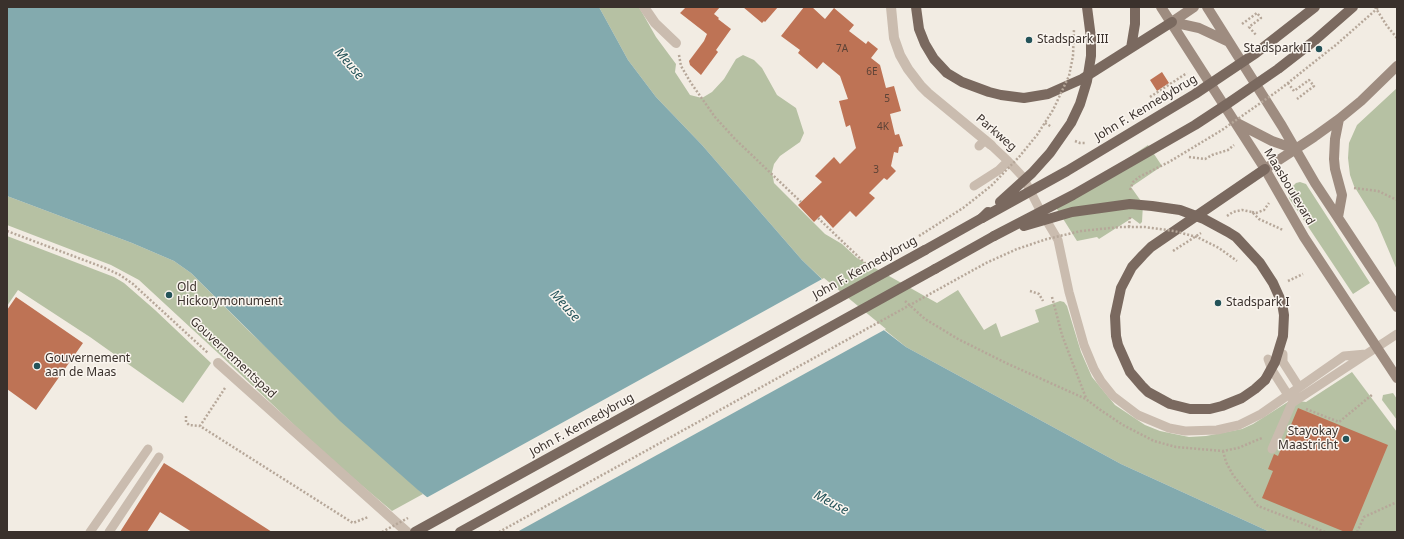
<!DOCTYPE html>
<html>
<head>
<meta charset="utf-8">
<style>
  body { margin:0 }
  #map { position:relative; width:1404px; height:539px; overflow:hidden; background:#f2ece3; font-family:"Noto Sans",sans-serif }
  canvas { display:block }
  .frame { position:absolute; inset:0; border:8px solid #3a312c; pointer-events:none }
</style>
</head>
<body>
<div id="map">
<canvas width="1404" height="539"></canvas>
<div class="frame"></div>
</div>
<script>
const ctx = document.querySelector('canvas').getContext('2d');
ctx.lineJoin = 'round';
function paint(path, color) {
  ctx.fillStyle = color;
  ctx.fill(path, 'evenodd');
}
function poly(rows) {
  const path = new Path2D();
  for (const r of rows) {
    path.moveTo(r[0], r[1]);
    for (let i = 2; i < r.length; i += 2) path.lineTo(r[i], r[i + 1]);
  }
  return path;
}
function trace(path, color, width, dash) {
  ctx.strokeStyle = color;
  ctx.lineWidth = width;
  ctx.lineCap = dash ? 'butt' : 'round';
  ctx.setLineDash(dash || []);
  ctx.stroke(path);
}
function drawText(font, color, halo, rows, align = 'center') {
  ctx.font = font + ' "Noto Sans",sans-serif';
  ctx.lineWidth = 3;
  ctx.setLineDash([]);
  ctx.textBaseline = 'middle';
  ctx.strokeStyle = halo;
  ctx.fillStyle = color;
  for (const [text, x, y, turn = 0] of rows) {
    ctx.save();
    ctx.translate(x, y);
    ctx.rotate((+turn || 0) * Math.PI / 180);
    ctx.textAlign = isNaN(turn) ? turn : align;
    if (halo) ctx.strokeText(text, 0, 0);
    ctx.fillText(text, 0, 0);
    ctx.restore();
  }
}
paint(poly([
  [599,7,639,7,656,37,676,64,675,72,690,95,702,98,712,92,724,79,736,59,743,55,754,60,762,68,777,95,796,108,804,133,800,142,780,156,774,164,772,172,774,183,825,234,842,244,857,258,937,303,958,290,984,330,996,323,1001,337,1039,322,1035,310,1060,301,1064,302,1067,306,1081,352,1092,377,1115,405,1145,425,1160,431,1189,437,1206,436,1242,429,1253,424,1291,400,1306,402,1352,372,1397,432,1397,532,1270,532,1121,464,906,347,821,278,802,260,702,145,656,97,628,60],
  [1397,88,1397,270,1377,223,1354,186,1350,175,1348,158,1349,143,1357,125],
  [1148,145,1162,166,1131,187,1143,204,1142,222,1140,224,1132,218,1099,239,1097,237,1077,241,1055,206],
  [1300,182,1306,184,1370,283,1353,294,1289,198,1289,194,1291,188,1296,183],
  [7,196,132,243,174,261,191,273,250,332,423,494,392,511,328,457,218,353,139,280,111,265,7,225],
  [7,236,114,277,124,283,155,310,211,363,183,403,90,337,18,290,7,306],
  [1393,393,1397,399,1397,420,1382,400,1383,395]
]), '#b6c1a3');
paint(poly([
  [7,7,599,7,628,60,656,97,702,145,802,260,828,285,885,331,906,347,1121,464,1270,532,471,532,418,490,340,421,191,273,174,261,132,243,7,196]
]), '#83aaae');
paint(poly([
  [824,278,886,329,517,532,468,532,426,498]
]), '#f2ece3');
paint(poly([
  [686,7,720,7,714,14,719,18,718,19,731,29,716,50,718,52,701,75,690,65,689,61,704,41,707,34,680,13],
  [743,7,778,7,765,22,764,21,762,23],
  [804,7,812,7,825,19,834,8,854,25,849,31,866,44,868,41,878,49,871,58,880,65,886,88,894,86,901,111,890,114,895,135,899,134,903,146,899,147,898,153,894,152,891,166,896,171,887,180,884,178,869,193,875,198,856,217,850,211,833,228,821,215,814,222,798,205,822,182,815,176,834,157,840,164,856,148,850,125,846,127,839,101,848,99,840,76,823,62,817,69,798,53,800,50,781,36],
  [1162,72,1169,83,1157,91,1150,80],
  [16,297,83,343,36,410,7,389,7,310],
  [1298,408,1388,445,1352,532,1345,532,1262,498,1273,471,1268,469,1274,454,1278,456],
  [164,463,185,476,272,532,192,532,160,512,147,532,120,532]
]), '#be7355');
trace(poly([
  [1375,7,1387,26,1397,38],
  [1242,24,1257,13,1261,18,1249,27,1256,35],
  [679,55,681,66,691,83,715,117,735,139,801,202],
  [1288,83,1294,91,1309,80,1314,86,1297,99],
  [1150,97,1187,73],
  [1045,123,1052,127],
  [1189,157,1205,159,1212,155,1228,150,1234,145],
  [1354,188,1378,191,1397,200],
  [1252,212,1256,213,1264,210,1269,203],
  [1227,216,1233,212,1242,210,1252,212,1259,219,1283,230],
  [818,218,868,266],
  [1129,227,1130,217],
  [7,231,105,268,120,275,133,284,208,353],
  [1173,251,1201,233],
  [1288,281,1303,274],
  [1030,291,1039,294,1043,301],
  [1052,297,1062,335,1086,398],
  [905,301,925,319,958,339,1006,363,1086,399,1099,409,1123,425,1154,441,1176,447,1223,451,1238,448,1262,438],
  [225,388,200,426,353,523,368,517],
  [1306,409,1339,422,1373,394],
  [186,416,186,422,189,425,200,426],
  [1223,451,1226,462,1233,475,1258,506,1325,532],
  [1357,532,1364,517,1397,502]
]), '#b6a799', 2.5, [2, 2]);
trace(poly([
  [991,145,1008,161,1023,177,1039,208,1058,240,1069,292,1084,345,1094,369,1101,381,1113,396,1138,415,1169,428,1185,431,1217,430,1239,425,1261,414,1344,356,1366,354],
  [979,146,985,140],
  [974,186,999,170,1008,161],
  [1283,354,1283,362,1299,387],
  [1268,359,1272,370,1288,395],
  [1272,449,1292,403,1397,334],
  [90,532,148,449],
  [109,532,159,457]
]), '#cabcaf', 9);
trace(poly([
  [644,7,655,23,676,43],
  [891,7,894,38,900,55,908,69,921,86,928,93,991,145],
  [218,363,407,532]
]), '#cabcaf', 10);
trace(poly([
  [1161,7,1265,169,1304,237,1397,378],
  [1207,7,1282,126,1315,183,1397,307],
  [1172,22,1199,28,1229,42],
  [1172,22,1194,7],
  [1237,123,1272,141,1295,149],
  [1265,169,1314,137,1339,119,1361,101,1397,66],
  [1338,217,1342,195,1335,169,1334,159,1335,139,1339,119]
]), '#9e8c80', 10);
trace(poly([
  [916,7,919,29,925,44,934,59,947,73,962,82,989,92,1001,95,1024,98,1048,94,1082,79,1172,22],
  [1131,48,1135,24,1135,7],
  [925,250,982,218,988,212],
  [935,269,994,236],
  [1265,380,1255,389,1242,398,1222,406,1210,409,1190,409,1170,404,1148,392,1142,386,1130,372,1118,345,1116,336,1115,316,1121,288,1132,267,1143,255,1151,247,1265,169]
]), '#7a695f', 10);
trace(poly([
  [1075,141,1080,143,1085,143],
  [1130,190,1133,182,1139,177,1169,162,1222,130,1279,90,1337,44,1379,7],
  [919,236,963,208,991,186,1019,157,1037,135,1053,110,1069,76,1073,56,1074,29],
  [382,532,408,518],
  [499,532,986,263,1017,249,1047,239,1081,231,1120,227,1145,227,1174,231,1197,237,1219,248,1237,261]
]), '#b6a799', 2.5, [2, 2]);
trace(poly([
  [1000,202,1032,173,1050,153,1071,123,1080,104,1087,81,1091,56,1091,38,1087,7],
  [982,218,1067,171,1195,94,1256,53,1315,7],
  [1024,226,1072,212,1130,204,1152,206,1180,210,1204,219,1228,232,1236,237,1260,263,1273,283,1282,303,1284,315,1283,336,1275,362,1265,380],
  [994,236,1073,195,1195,125,1230,102,1278,69,1314,41,1353,7],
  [415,532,925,250],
  [460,532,935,269]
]), '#7a695f', 10);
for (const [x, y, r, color] of [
  [1029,40,4,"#245359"],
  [1319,49,4,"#245359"],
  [169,295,4,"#245359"],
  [1218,303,4,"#245359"],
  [37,366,4,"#245359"],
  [1346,439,4,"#245359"]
]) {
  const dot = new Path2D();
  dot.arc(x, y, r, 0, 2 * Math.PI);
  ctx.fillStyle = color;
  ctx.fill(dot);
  trace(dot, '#faf5ef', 1.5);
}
drawText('10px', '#5b4236', null, [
  ["7A",842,49],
  ["6E",872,72],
  ["5",887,99],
  ["4K",883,127],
  ["3",876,170]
]);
drawText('12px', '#3a312c', '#faf5ef', [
  ["Stadspark III",1037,40],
  ["Stadspark II",1311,49,"right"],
  ["Old",177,288],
  ["Hickorymonument",177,302],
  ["Stadspark I",1226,303],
  ["Gouvernement",45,359],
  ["aan de Maas",45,373],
  ["Stayokay",1338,432,"right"],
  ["Maastricht",1338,446,"right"]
], 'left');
drawText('12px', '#3a312c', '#faf5ef', [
  ["John F. Kennedybrug",1146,108,-31],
  ["Parkweg",996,133,41],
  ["Maasboulevard",1289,187,59],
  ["John F. Kennedybrug",865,268,-29],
  ["Gouvernementspad",233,358,43],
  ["John F. Kennedybrug",582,425,-29]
]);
drawText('italic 13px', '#245359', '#faf5ef', [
  ["Meuse",349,64,49],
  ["Meuse",565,306,48],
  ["Meuse",831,503,28]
]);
</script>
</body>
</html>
